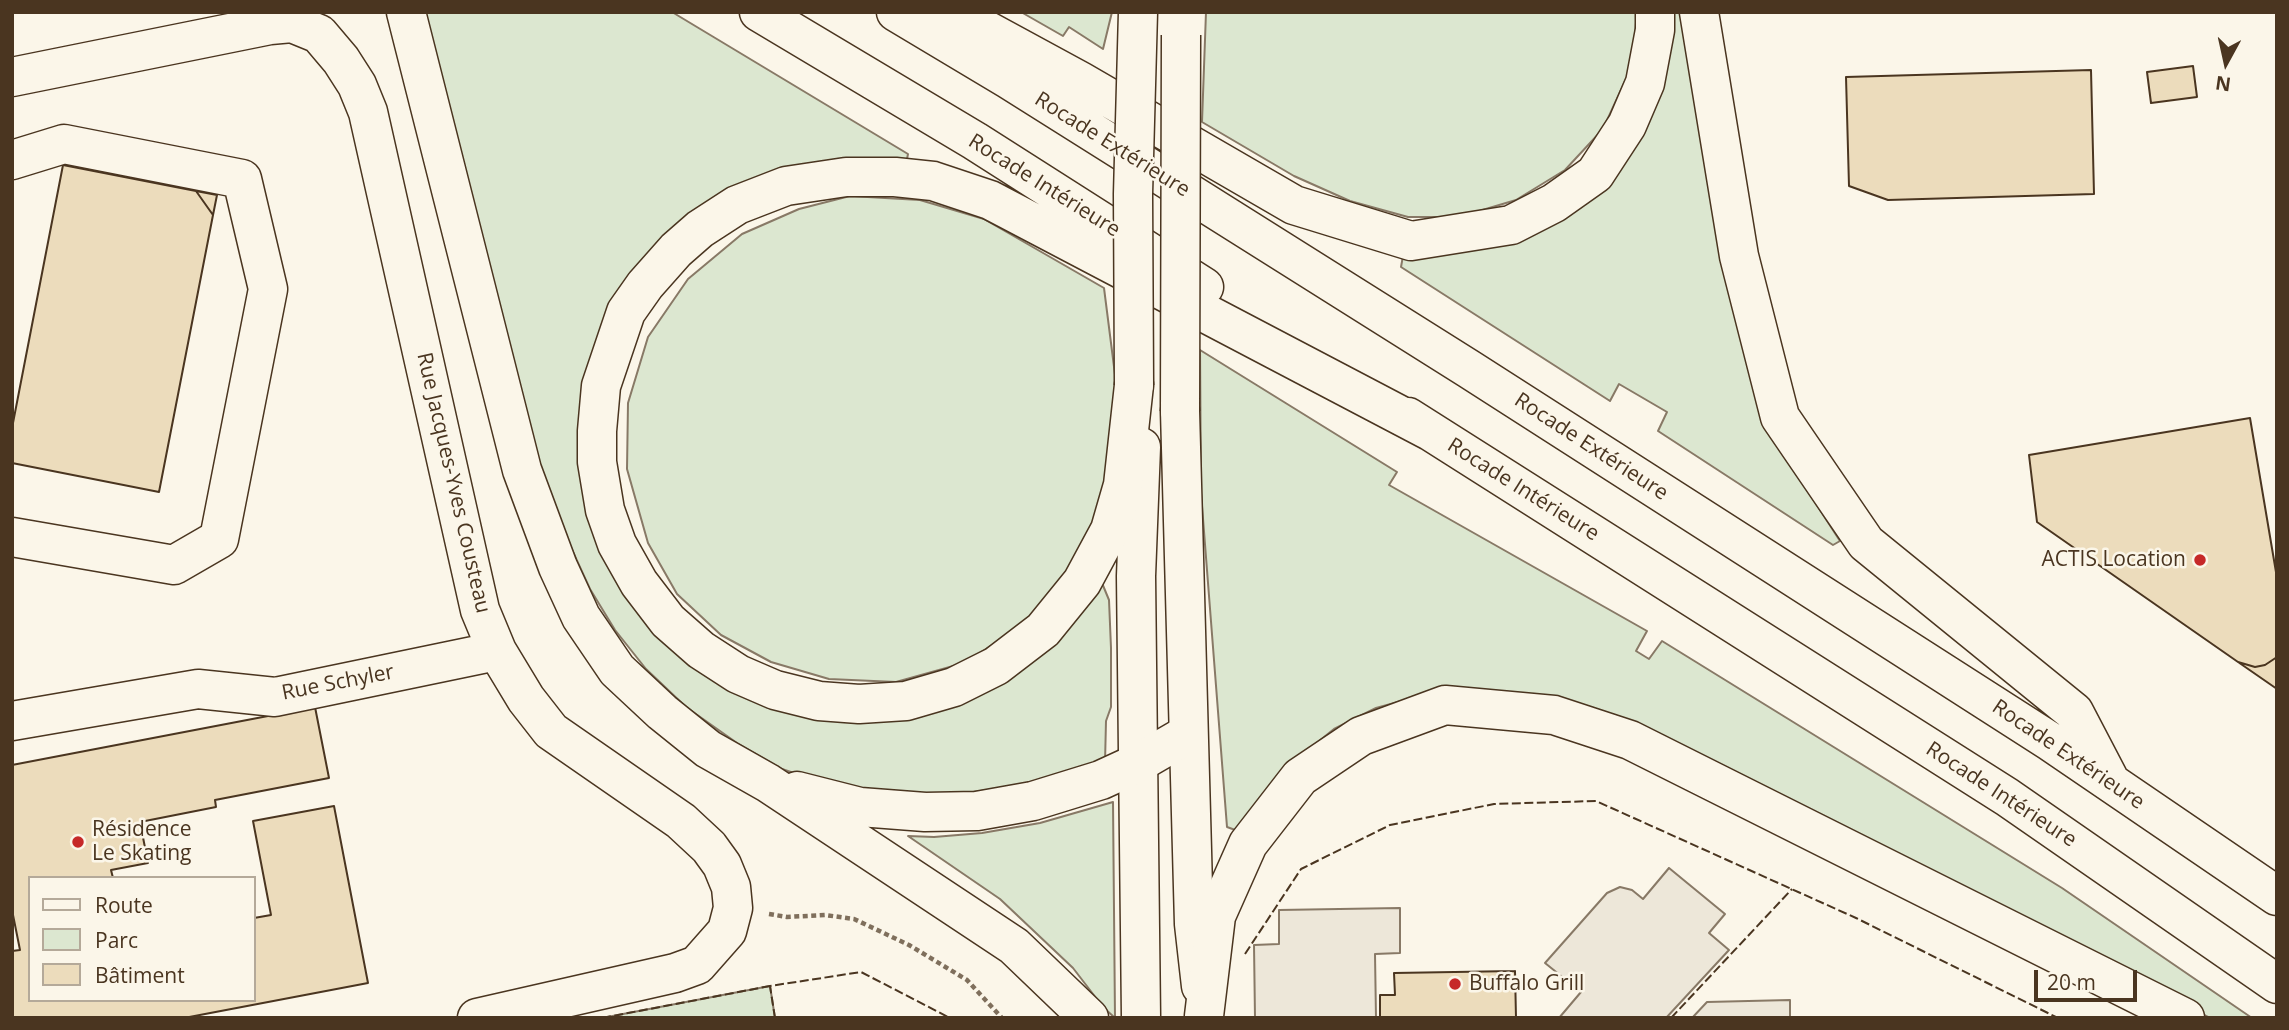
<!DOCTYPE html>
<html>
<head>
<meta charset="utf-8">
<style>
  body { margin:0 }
  #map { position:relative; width:2289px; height:1030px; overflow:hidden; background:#fbf6e9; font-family:"Open Sans",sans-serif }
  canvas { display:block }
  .frame { position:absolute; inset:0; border:14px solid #4a3520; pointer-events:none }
  .legend { position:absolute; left:28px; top:876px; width:228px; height:126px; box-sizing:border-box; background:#fbf6e9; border:2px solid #b4a999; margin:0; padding:9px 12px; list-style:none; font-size:21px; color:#4a3520 }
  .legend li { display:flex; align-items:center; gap:14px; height:35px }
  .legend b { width:35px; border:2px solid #b4a999 }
  .north { position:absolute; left:2191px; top:28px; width:70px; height:70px; -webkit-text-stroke:5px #fbf6e9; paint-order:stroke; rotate:188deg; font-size:19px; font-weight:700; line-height:28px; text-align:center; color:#4a3520 }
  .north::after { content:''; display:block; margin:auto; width:24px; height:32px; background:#4a3520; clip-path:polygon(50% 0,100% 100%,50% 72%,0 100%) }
  .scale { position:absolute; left:2034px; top:970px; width:103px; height:32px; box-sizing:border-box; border:4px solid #4a3520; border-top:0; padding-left:9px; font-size:21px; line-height:24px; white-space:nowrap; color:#4a3520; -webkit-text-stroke:5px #fbf6e9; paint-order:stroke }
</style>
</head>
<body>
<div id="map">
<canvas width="2289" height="1030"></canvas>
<div class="frame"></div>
<ul class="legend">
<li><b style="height:9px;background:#fbf6e9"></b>Route</li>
<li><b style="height:19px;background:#dce7d0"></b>Parc</li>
<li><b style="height:19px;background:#ecdcbc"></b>Bâtiment</li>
</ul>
<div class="north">N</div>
<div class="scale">20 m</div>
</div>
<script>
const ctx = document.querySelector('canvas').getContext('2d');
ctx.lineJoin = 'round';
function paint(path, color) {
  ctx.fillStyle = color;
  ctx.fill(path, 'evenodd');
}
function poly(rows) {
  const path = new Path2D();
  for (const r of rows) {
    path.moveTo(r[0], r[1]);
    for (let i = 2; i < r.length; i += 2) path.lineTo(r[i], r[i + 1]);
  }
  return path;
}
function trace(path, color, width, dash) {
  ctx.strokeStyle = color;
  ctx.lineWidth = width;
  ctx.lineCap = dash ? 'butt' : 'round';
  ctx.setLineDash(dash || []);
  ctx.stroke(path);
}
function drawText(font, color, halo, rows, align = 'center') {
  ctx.font = font + ' "Open Sans",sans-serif';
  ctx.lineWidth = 5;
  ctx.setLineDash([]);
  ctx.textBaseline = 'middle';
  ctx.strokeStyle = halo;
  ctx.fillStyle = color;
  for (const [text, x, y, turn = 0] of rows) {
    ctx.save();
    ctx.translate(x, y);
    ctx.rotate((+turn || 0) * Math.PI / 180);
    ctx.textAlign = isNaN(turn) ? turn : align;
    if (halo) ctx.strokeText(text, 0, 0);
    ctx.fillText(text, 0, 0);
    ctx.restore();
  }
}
const green = poly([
  [418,12,672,12,908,154,906,164,698,217,585,421,668,642,901,716,1102,583,1109,600,1111,648,1111,707,1106,721,1105,763,1018,786,950,795,891,795,832,786,782,769,737,743,686,707,646,669,615,630,590,589,562,528,535,451,418,12],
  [1021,12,1112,12,1103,49,1069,27,1063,36,1021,12],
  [1206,12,1637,12,1632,66,1603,129,1565,170,1516,200,1459,217,1408,217,1350,201,1294,176,1202,122,1206,12],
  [1670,12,1688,12,1793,468,1840,541,1833,545,1658,431,1667,412,1619,384,1610,401,1401,267,1403,256,1571,207,1670,12],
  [850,196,920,200,984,219,1104,288,1119,406,1099,513,1071,569,1025,624,964,663,896,682,829,679,771,662,721,635,677,594,648,543,627,469,628,403,648,337,688,279,742,234,799,209,850,196],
  [1200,350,1397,472,1389,485,1647,631,1636,651,1649,659,1662,641,2062,888,2252,1018,2210,1018,1623,723,1420,696,1376,708,1334,729,1298,758,1238,831,1227,827,1201,493,1200,350],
  [1113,802,1115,1018,1103,1007,1073,968,1000,899,908,836,934,837,982,833,1040,823,1113,802],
  [770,986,775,1018,602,1018,770,986]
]);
paint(green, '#dce7d0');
trace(green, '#887966', 2);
const parking = poly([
  [1669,868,1725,914,1709,933,1729,950,1666,1018,1559,1018,1581,992,1545,963,1607,893,1620,887,1632,890,1643,899,1669,868],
  [1400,908,1400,953,1375,954,1376,1018,1255,1018,1254,945,1279,944,1279,910,1400,908],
  [1790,1000,1790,1018,1692,1018,1707,1002,1790,1000]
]);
paint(parking, '#ede7d9');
trace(parking, '#887966', 2);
const building = poly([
  [2193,66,2197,97,2151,103,2147,72,2193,66],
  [2091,70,2094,194,1888,200,1849,186,1846,77,2091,70],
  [63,165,196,191,213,215,159,492,12,463,12,428,63,165],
  [196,191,217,195,213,215,196,191],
  [2250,418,2277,578,2277,657,2265,665,2255,667,2238,662,2037,522,2029,455,2250,418],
  [2277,657,2277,689,2238,662,2255,667,2265,665,2277,657],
  [315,707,329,778,215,800,216,807,140,822,148,863,111,870,113,878,30,878,30,1000,254,1000,254,918,271,915,253,821,334,806,368,983,184,1018,12,1018,12,951,20,950,12,910,12,765,315,707],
  [1515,971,1516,1018,1380,1018,1380,995,1395,995,1394,973,1515,971]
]);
paint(building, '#ecdcbc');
trace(building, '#4a3520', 2);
const minor = poly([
  [12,77,270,25,292,23,319,34,341,60,357,85,368,112,480,610,497,651,526,699,551,731,681,821,709,847,722,865,731,887,733,908,727,931,697,965,675,973,477,1018],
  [12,160,64,144,242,179,268,289,219,539,174,565,12,537],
  [12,721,198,689,275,697,497,651]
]);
const major = poly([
  [1180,411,1194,924,1201,986],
  [1141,1018,1136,576,1141,447]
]);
const highway = poly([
  [406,12,522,470,558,567,581,617,617,670,662,712,708,749,768,783,1014,946,1089,1018],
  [759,12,975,141,1204,287],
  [896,12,1008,79,1469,369,2051,742,2277,896],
  [953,12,1080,81,1294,205,1411,241,1511,225,1554,203,1595,174,1627,125,1645,83,1655,30,1655,12],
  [1699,12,1739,256,1780,417,1866,543,2074,712,2109,779],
  [1134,385,1123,485,1110,530,1082,582,1043,630,996,666,954,687,906,701,859,704,819,701,775,690,738,674,701,650,668,621,639,583,617,544,605,510,597,462,597,431,601,386,626,312,645,285,676,250,700,229,737,205,786,186,846,177,895,177,933,181,990,200,1430,431],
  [1408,417,2007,797,2277,984],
  [797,791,860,807,925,812,977,811,1033,801,1101,780,1138,763,1188,734],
  [1204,1016,1216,916,1248,844,1300,777,1361,736,1445,705,1554,715,1630,740,2185,1018]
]);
trace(minor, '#4a3520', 41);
trace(major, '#4a3520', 41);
trace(highway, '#4a3520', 41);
trace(poly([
  [769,914,787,917,825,915,854,919,909,945,967,980,1002,1018]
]), '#7f6f5c', 4.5, [5, 3.5]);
trace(minor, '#fbf6e9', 38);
trace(major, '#fbf6e9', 38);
trace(highway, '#fbf6e9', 38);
const majorBridge = poly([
  [1134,385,1133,194,1138,12],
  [1180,411,1181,35]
]);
trace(majorBridge, '#4a3520', 41, []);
trace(majorBridge, '#fbf6e9', 38);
trace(poly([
  [1245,954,1301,869,1390,825,1494,804,1596,801,1856,918,2058,1018],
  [602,1018,770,986],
  [775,1018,770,986,861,972,950,1018],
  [1671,1018,1792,889]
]), '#4a3520', 2, [9, 3.5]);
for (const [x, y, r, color] of [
  [2200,560,7,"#c62828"],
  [78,842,7,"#c62828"],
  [1455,984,7,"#c62828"]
]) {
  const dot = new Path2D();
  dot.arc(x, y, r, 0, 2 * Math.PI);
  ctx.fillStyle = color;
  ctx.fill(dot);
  trace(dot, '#fbf6e9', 2.5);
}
drawText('21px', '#4a3520', '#fbf6e9', [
  ["Rocade Extérieure",1112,145,32],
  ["Rocade Intérieure",1044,186,32],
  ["Rocade Extérieure",1591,447,33],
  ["Rue Jacques-Yves Cousteau",453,483,77],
  ["Rocade Intérieure",1523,490,32],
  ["Rue Schyler",338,683,-11],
  ["Rocade Extérieure",2068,755,34],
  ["Rocade Intérieure",2001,795,33]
]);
drawText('21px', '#4a3520', '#fbf6e9', [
  ["ACTIS Location",2186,560,"right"],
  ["Résidence",92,830],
  ["Le Skating",92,854],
  ["Buffalo Grill",1469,984]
], 'left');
</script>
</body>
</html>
